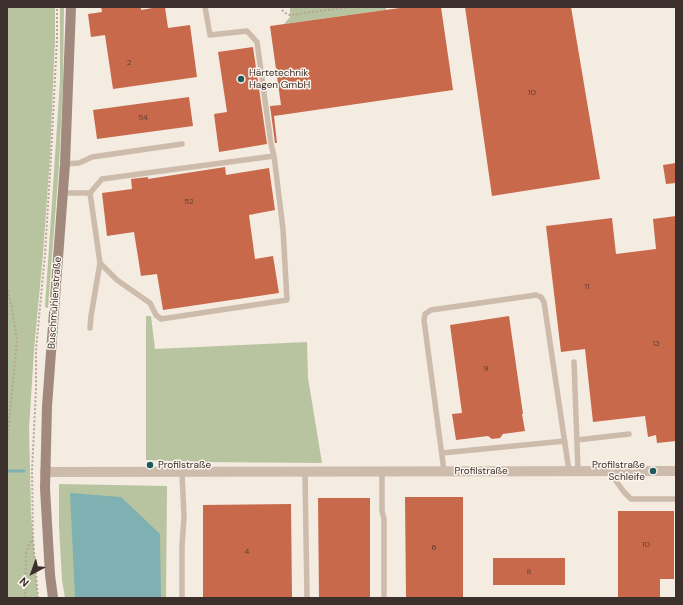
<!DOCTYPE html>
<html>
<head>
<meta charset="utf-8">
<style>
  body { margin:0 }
  #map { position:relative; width:683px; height:605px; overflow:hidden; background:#f4ebe1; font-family:"DM Sans",sans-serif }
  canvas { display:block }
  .frame { position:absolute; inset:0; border:8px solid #3b302b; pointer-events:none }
  .north { position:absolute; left:12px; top:553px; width:40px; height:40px; -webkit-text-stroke:3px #fbf5ee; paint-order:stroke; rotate:221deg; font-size:11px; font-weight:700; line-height:16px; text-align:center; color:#3b302b }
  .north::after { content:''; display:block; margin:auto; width:14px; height:18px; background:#3b302b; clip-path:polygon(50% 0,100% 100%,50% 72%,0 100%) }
</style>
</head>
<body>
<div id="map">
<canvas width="683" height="605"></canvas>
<div class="frame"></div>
<div class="north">N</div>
</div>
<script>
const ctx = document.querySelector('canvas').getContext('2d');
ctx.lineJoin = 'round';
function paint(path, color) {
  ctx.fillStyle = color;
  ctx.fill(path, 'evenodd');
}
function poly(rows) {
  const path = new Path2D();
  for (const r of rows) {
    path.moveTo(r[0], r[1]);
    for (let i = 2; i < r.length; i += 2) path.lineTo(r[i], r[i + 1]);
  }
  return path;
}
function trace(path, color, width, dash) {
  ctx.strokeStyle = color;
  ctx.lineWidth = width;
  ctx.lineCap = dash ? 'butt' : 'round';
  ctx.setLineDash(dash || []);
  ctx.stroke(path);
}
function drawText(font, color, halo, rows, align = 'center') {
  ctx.font = font + ' "DM Sans",sans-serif';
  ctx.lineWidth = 3;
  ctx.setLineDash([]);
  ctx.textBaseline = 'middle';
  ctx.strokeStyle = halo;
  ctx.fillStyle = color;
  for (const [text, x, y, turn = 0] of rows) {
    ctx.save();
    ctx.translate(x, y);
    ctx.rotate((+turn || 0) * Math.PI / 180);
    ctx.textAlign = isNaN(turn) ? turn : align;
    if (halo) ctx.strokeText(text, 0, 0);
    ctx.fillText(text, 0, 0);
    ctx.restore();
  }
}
paint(poly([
  [7,7,55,7,55,39,50,156,43,254,34,350,29,429,31,513,38,598,7,598,7,472,13,471,7,471],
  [60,7,64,7,63,83,59,166,48,308,45,307,60,81],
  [295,7,386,7,386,10,284,24,290,17,290,8],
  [146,316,151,316,155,349,307,342,308,378,322,463,200,462,146,460],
  [59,484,167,486,166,598,65,598,62,580,59,526]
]), '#b8c4a0');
paint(poly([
  [70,493,121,497,160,534,161,596,160,598,75,598]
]), '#7fb0b2');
trace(poly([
  [7,471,24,471]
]), '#7fb0b2', 3);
paint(poly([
  [101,7,141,7,141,10,158,7,165,7,168,28,190,25,197,77,113,89,105,35,91,37,88,14,102,12],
  [407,7,441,7,453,90,274,116,277,143,275,143,270,106,281,105,270,26],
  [465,7,571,7,600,179,492,196],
  [253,47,267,144,219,152,214,114,227,112,218,52],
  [189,97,193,126,97,139,93,110],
  [676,163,676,183,666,184,663,165],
  [225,167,226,175,269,168,275,210,249,215,255,259,273,256,279,293,163,310,157,274,141,276,134,232,107,236,102,193,132,189,131,179,148,177,148,179],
  [676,216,676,441,657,443,656,435,648,437,645,416,593,422,585,349,561,352,546,226,612,218,616,254,656,249,653,219],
  [509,316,523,414,522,414,525,431,503,434,500,438,492,439,488,436,456,440,452,414,462,413,450,325],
  [405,497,463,497,463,598,406,598],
  [318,498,370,498,370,598,319,598],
  [291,504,292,598,203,598,203,505],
  [618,511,674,511,674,579,660,579,660,598,618,598],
  [493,558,565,558,565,585,493,585]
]), '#c8694b');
trace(poly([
  [282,10,287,14,290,15,350,7],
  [7,286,12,309,17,340,7,442],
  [25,598,26,555,28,546,32,540],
  [38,598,33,539,32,470,36,389,36,350,45,254,51,156,57,39,57,7]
]), '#b9a596', 2, [2, 2]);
trace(poly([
  [65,164,79,163,92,157,182,144],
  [63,193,90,193,100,263,91,316,90,328],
  [90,193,102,179,274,156],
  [100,263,117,280,150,303,156,315,161,319,287,300,283,229,274,156,271,144,257,42,247,31,210,35,205,7],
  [574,362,578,471],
  [577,440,629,434],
  [442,453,565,441],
  [444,471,424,320,425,314,431,310,536,295,541,297,544,302,569,471],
  [613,471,616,481,624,492,631,499,676,499],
  [305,472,307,598],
  [382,472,382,511,384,519,384,598],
  [182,598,182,546,184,517,182,472]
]), '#cdbbac', 5.5);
trace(poly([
  [45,472,676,471]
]), '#cdbbac', 10);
trace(poly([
  [53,598,50,575,45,488,46,448,47,406,65,164,71,7]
]), '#a18a7d', 10);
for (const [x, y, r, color] of [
  [241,79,4,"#1f5a5e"],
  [150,465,4,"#1f5a5e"],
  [653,471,4,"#1f5a5e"]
]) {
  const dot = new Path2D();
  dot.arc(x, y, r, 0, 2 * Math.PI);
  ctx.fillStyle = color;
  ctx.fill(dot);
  trace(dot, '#fbf5ee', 1.5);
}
drawText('8px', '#5e3e33', null, [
  ["2",129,63],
  ["10",532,93],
  ["54",143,118],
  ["52",189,202],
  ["11",587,287],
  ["13",656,344],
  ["9",486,369],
  ["10",646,545],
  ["6",434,548],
  ["4",247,552],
  ["8",529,572]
]);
drawText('10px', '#3b302b', '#fbf5ee', [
  ["Härtetechnik",249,73],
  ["Hagen GmbH",249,85],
  ["Profilstraße",158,465],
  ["Profilstraße",645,465,"right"],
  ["Schleife",645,477,"right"]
], 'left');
drawText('10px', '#3b302b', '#fbf5ee', [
  ["Buschmühlenstraße",55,303,-86],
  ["Profilstraße",481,471]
]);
</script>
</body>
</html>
